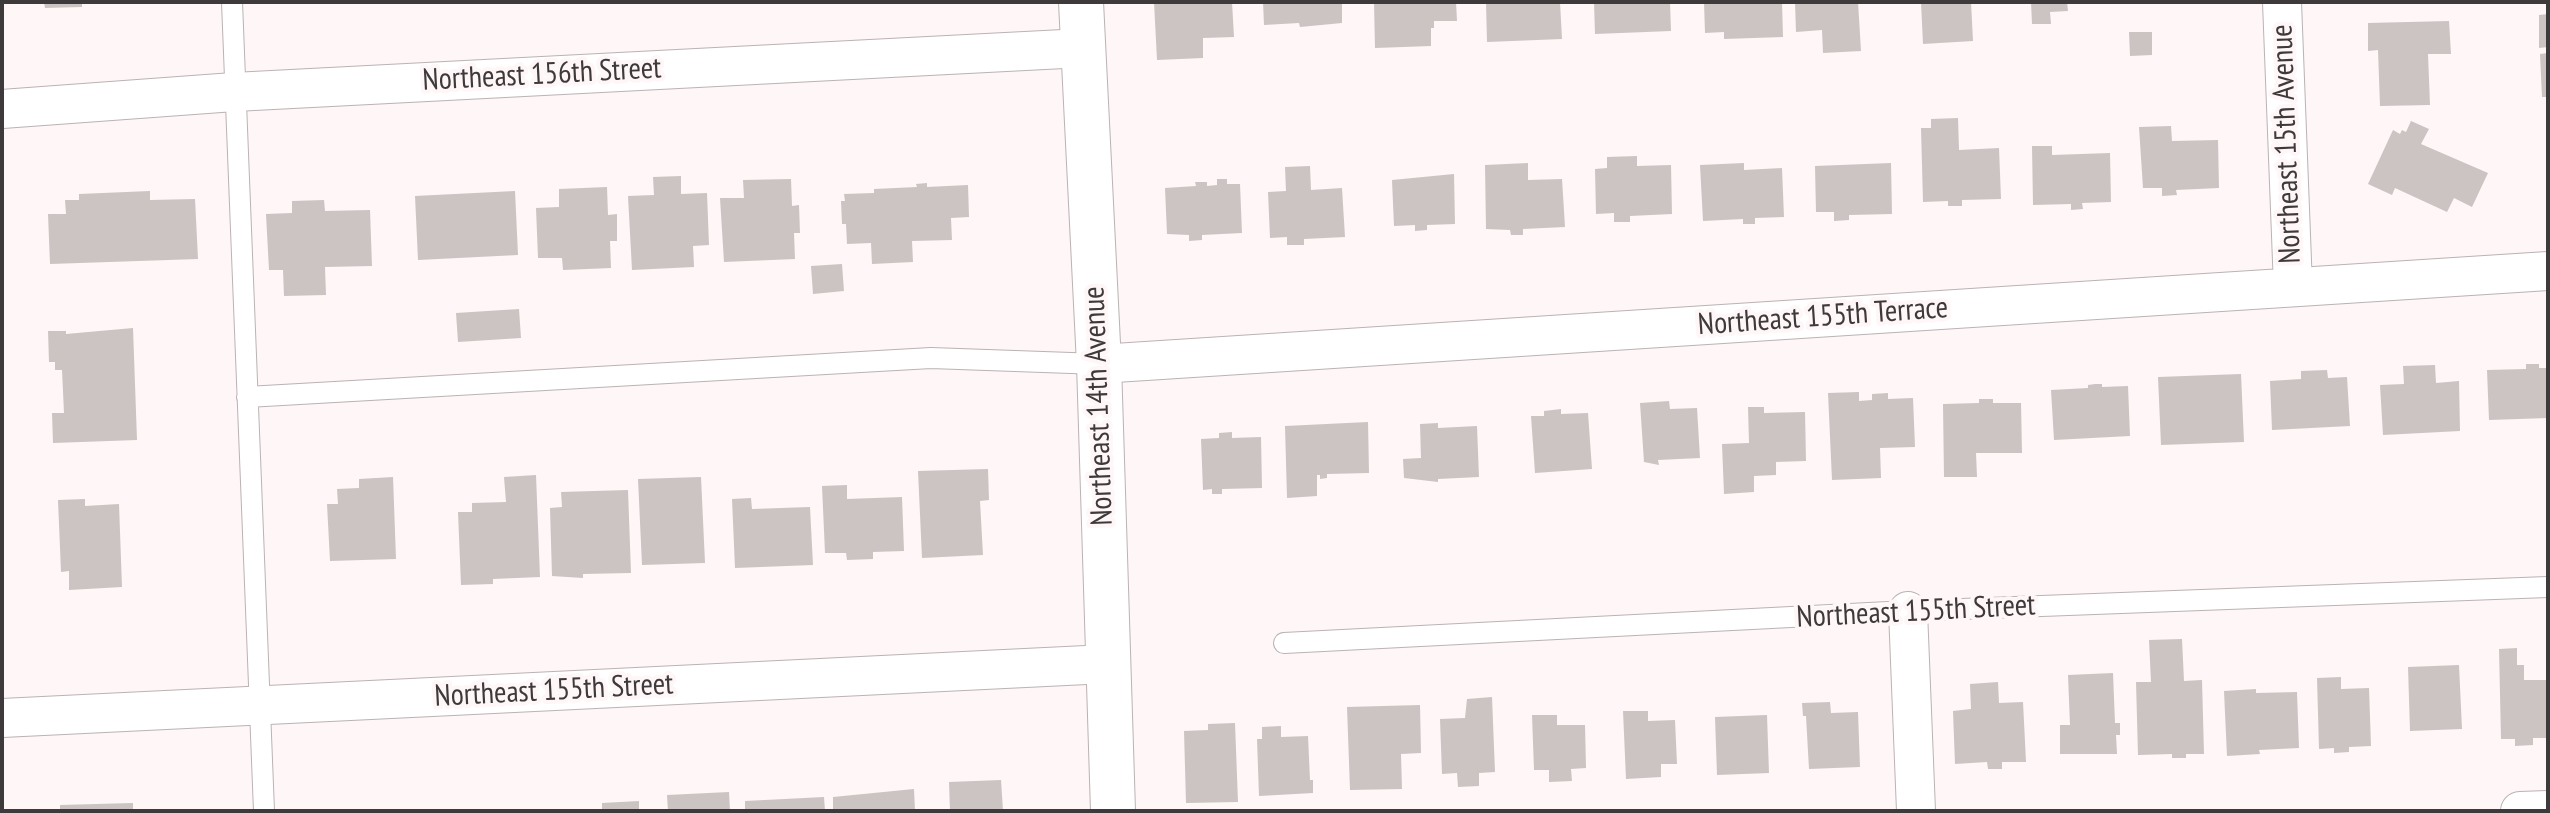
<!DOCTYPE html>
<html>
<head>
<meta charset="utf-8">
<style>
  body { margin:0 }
  #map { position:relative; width:2550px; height:813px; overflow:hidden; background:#fef6f7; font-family:"PT Sans Narrow",sans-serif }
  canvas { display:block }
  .frame { position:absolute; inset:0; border:4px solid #3e3a3b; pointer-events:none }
</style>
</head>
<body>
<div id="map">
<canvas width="2550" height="813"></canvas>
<div class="frame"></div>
</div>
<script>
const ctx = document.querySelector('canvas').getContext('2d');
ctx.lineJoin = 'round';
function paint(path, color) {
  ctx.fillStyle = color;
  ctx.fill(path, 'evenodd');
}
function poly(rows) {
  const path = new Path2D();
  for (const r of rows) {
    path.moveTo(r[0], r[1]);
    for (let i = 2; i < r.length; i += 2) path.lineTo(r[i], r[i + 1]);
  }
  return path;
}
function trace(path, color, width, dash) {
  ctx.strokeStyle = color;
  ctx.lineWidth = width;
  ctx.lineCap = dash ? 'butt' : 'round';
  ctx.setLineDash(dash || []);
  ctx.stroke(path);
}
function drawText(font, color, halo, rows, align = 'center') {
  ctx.font = font + ' "PT Sans Narrow",sans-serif';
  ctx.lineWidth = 8;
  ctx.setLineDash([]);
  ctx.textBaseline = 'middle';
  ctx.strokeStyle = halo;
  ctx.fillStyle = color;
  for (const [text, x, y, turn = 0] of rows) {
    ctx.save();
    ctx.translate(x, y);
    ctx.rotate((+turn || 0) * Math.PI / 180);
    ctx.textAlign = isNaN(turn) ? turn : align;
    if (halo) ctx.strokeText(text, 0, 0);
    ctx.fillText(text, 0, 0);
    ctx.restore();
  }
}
paint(poly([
  [44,2,82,2,82,7,45,8],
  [1154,2,1232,2,1234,37,1203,38,1203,58,1157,60],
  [1263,2,1342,2,1342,23,1300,27,1299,23,1264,25],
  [1374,2,1456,2,1457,21,1434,21,1434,28,1431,28,1431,46,1375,48],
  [1486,2,1560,2,1562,39,1487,42],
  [1594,2,1670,2,1671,31,1595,34],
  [1704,2,1782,2,1783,37,1724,39,1724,32,1705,33],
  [1795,2,1858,2,1861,51,1823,53,1822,30,1796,32],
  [1921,2,1971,2,1973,41,1923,44],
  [2031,2,2067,2,2068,11,2050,12,2051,24,2032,24],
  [2548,14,2548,47,2539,48,2539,15],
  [2449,21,2451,54,2428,54,2430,105,2380,106,2378,50,2368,51,2368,23],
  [2129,32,2152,32,2152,55,2130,56],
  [2548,53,2548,97,2542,97,2540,54],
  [1958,118,1959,150,1999,148,2001,199,1962,200,1962,206,1948,206,1948,201,1923,202,1921,128,1931,128,1931,119],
  [2411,121,2429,129,2421,144,2488,173,2472,207,2454,198,2447,212,2395,188,2392,195,2368,184,2393,130,2400,134,2402,130,2406,132],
  [2171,126,2172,141,2218,140,2219,188,2176,190,2177,195,2162,196,2162,188,2143,188,2139,127],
  [2032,146,2052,146,2052,155,2110,153,2111,202,2082,203,2083,209,2071,210,2071,204,2033,205],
  [1637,156,1637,166,1671,165,1672,214,1630,216,1630,222,1614,222,1614,213,1596,214,1595,169,1607,168,1607,157],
  [1528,163,1528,180,1562,179,1565,227,1523,229,1523,235,1511,235,1510,230,1486,229,1485,165],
  [1744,163,1744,170,1782,168,1784,217,1755,218,1755,224,1743,224,1743,219,1703,221,1700,165],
  [1891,163,1892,214,1849,215,1849,220,1834,221,1834,212,1816,212,1815,166],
  [1310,166,1311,190,1342,188,1345,237,1304,239,1304,245,1287,245,1287,237,1270,238,1268,192,1286,191,1285,167],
  [1454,174,1455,224,1427,225,1427,230,1415,231,1415,225,1394,226,1392,180],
  [681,176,681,194,707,193,709,245,693,246,694,267,632,270,628,196,654,195,653,177],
  [791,179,792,206,799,205,800,233,794,233,795,259,724,262,720,198,744,198,743,180],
  [1217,179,1227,179,1227,184,1240,184,1242,233,1202,235,1202,240,1189,241,1189,235,1167,234,1165,188,1196,186,1195,182,1207,182,1207,186,1217,185],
  [927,183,927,187,968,185,969,217,951,218,952,240,912,241,913,262,872,264,871,243,847,244,846,224,842,224,841,201,845,201,844,194,874,193,874,189,917,187,916,184],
  [607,187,608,215,617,214,617,241,610,241,611,268,563,270,562,258,538,258,536,208,559,207,559,189],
  [150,191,150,200,195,199,198,259,50,264,48,214,66,214,65,200,79,200,79,194],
  [515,191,518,255,418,260,415,196],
  [324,200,325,211,370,210,372,266,325,267,326,295,284,296,283,270,269,270,266,214,292,213,292,201],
  [842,264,844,291,813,294,811,266],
  [519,309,521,338,458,342,456,313],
  [133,328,137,440,53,443,52,413,64,413,62,370,55,370,55,362,49,362,48,331,66,331,66,334],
  [2526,364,2539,364,2539,368,2548,368,2548,418,2489,420,2487,370,2526,369],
  [2435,365,2436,383,2459,381,2460,431,2383,435,2380,385,2404,384,2403,366],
  [2327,370,2328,378,2347,377,2350,426,2272,430,2270,381,2301,379,2301,371],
  [2241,374,2244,442,2161,445,2158,377],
  [2095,384,2102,384,2102,387,2128,386,2130,436,2054,440,2051,390,2088,388,2088,385],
  [1859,392,1859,401,1872,400,1872,394,1888,393,1888,399,1913,398,1915,447,1880,448,1881,478,1832,480,1828,393],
  [1979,399,1993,399,1993,403,2021,403,2022,453,1976,453,1977,477,1944,477,1943,404,1979,403],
  [1669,401,1670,409,1697,408,1700,458,1658,460,1659,465,1644,462,1640,403],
  [1748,407,1764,407,1764,413,1805,412,1806,461,1776,462,1776,475,1754,476,1754,492,1724,494,1722,444,1749,443],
  [1561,409,1561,414,1588,413,1592,469,1535,473,1531,416,1544,416,1544,411],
  [1368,422,1369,473,1327,474,1327,478,1320,479,1320,475,1317,475,1317,496,1287,498,1285,426],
  [1438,423,1438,428,1477,426,1479,477,1438,479,1438,482,1404,478,1403,459,1421,458,1420,424],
  [1232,432,1232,438,1261,437,1262,488,1222,489,1222,494,1212,494,1212,489,1203,490,1201,439,1219,438,1219,433],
  [988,469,989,500,980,501,983,555,922,558,918,471],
  [536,475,540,577,493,579,493,584,461,585,458,512,472,512,472,503,506,502,504,477],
  [393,477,396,559,330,561,327,504,338,504,337,489,359,488,359,479],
  [701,477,705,563,642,565,638,479],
  [847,485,847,499,902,497,904,551,873,552,873,559,847,560,846,553,825,553,822,486],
  [628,490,631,573,583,574,583,578,552,576,550,508,562,507,561,492],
  [751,498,752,509,810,507,813,565,735,568,732,499],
  [85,499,85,506,119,504,122,587,69,590,69,571,61,572,58,500],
  [2182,639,2184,681,2202,680,2204,754,2186,754,2186,758,2172,758,2172,754,2138,755,2136,682,2151,682,2149,640],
  [2517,648,2517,665,2524,665,2524,680,2548,680,2548,738,2533,738,2533,745,2515,746,2515,739,2501,739,2499,649],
  [2459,665,2462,729,2410,731,2408,667],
  [2113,673,2115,723,2120,723,2120,735,2116,735,2117,754,2060,754,2060,725,2070,725,2068,675],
  [2341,677,2341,689,2369,688,2371,746,2349,747,2349,752,2334,753,2334,748,2319,749,2317,678],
  [1998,682,1999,703,2023,702,2026,762,2002,762,2002,769,1988,769,1987,762,1955,764,1953,711,1971,709,1970,684],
  [2256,689,2256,693,2297,692,2299,748,2259,750,2260,754,2227,756,2224,691],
  [1492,697,1495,772,1479,773,1479,786,1458,787,1457,773,1442,774,1440,719,1465,718,1467,699],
  [1830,702,1831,713,1858,712,1860,767,1809,769,1806,716,1803,716,1802,703],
  [1420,705,1421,753,1401,754,1402,789,1350,790,1347,707],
  [1623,711,1648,711,1648,721,1675,720,1677,764,1661,764,1661,777,1626,779],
  [1532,715,1557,715,1557,725,1585,725,1586,768,1571,769,1572,781,1549,782,1549,770,1534,770],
  [1767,715,1769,773,1717,775,1715,717],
  [1235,723,1238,802,1186,803,1184,731,1208,730,1208,724],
  [1281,726,1281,737,1308,736,1310,780,1313,780,1313,793,1259,796,1257,739,1262,739,1262,727],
  [1001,780,1003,811,950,811,949,782],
  [914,789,915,811,833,811,833,797],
  [729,792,730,811,668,811,667,795],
  [824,797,825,811,745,811,745,801],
  [639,801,639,811,602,811,602,803],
  [133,803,133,811,60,811,60,805]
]), '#ccc4c2');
const service = poly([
  [232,2,264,811],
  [247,397,931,358,1099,364],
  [1284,643,1908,611,2548,587]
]);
const minor = poly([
  [2282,2,2293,287],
  [2,109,234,92,1083,48],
  [1099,364,2548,271],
  [1908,611,1916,811],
  [2,718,1107,664],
  [2520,811,2548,810]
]);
const tertiary = poly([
  [1081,2,1099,364,1113,811]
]);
trace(service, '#bab3b3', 22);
trace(minor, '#bab3b3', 40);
trace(tertiary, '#bab3b3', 46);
trace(service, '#fff', 20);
trace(minor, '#fff', 38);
trace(tertiary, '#fff', 44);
drawText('30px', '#3e3a3b', '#fef6f7', [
  ["Northeast 156th Street",542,75,-3],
  ["Northeast 15th Avenue",2287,144,-92],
  ["Northeast 155th Terrace",1823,317,-4],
  ["Northeast 14th Avenue",1099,406,-92],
  ["Northeast 155th Street",1916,612,-3],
  ["Northeast 155th Street",554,691,-3]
]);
</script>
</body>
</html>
